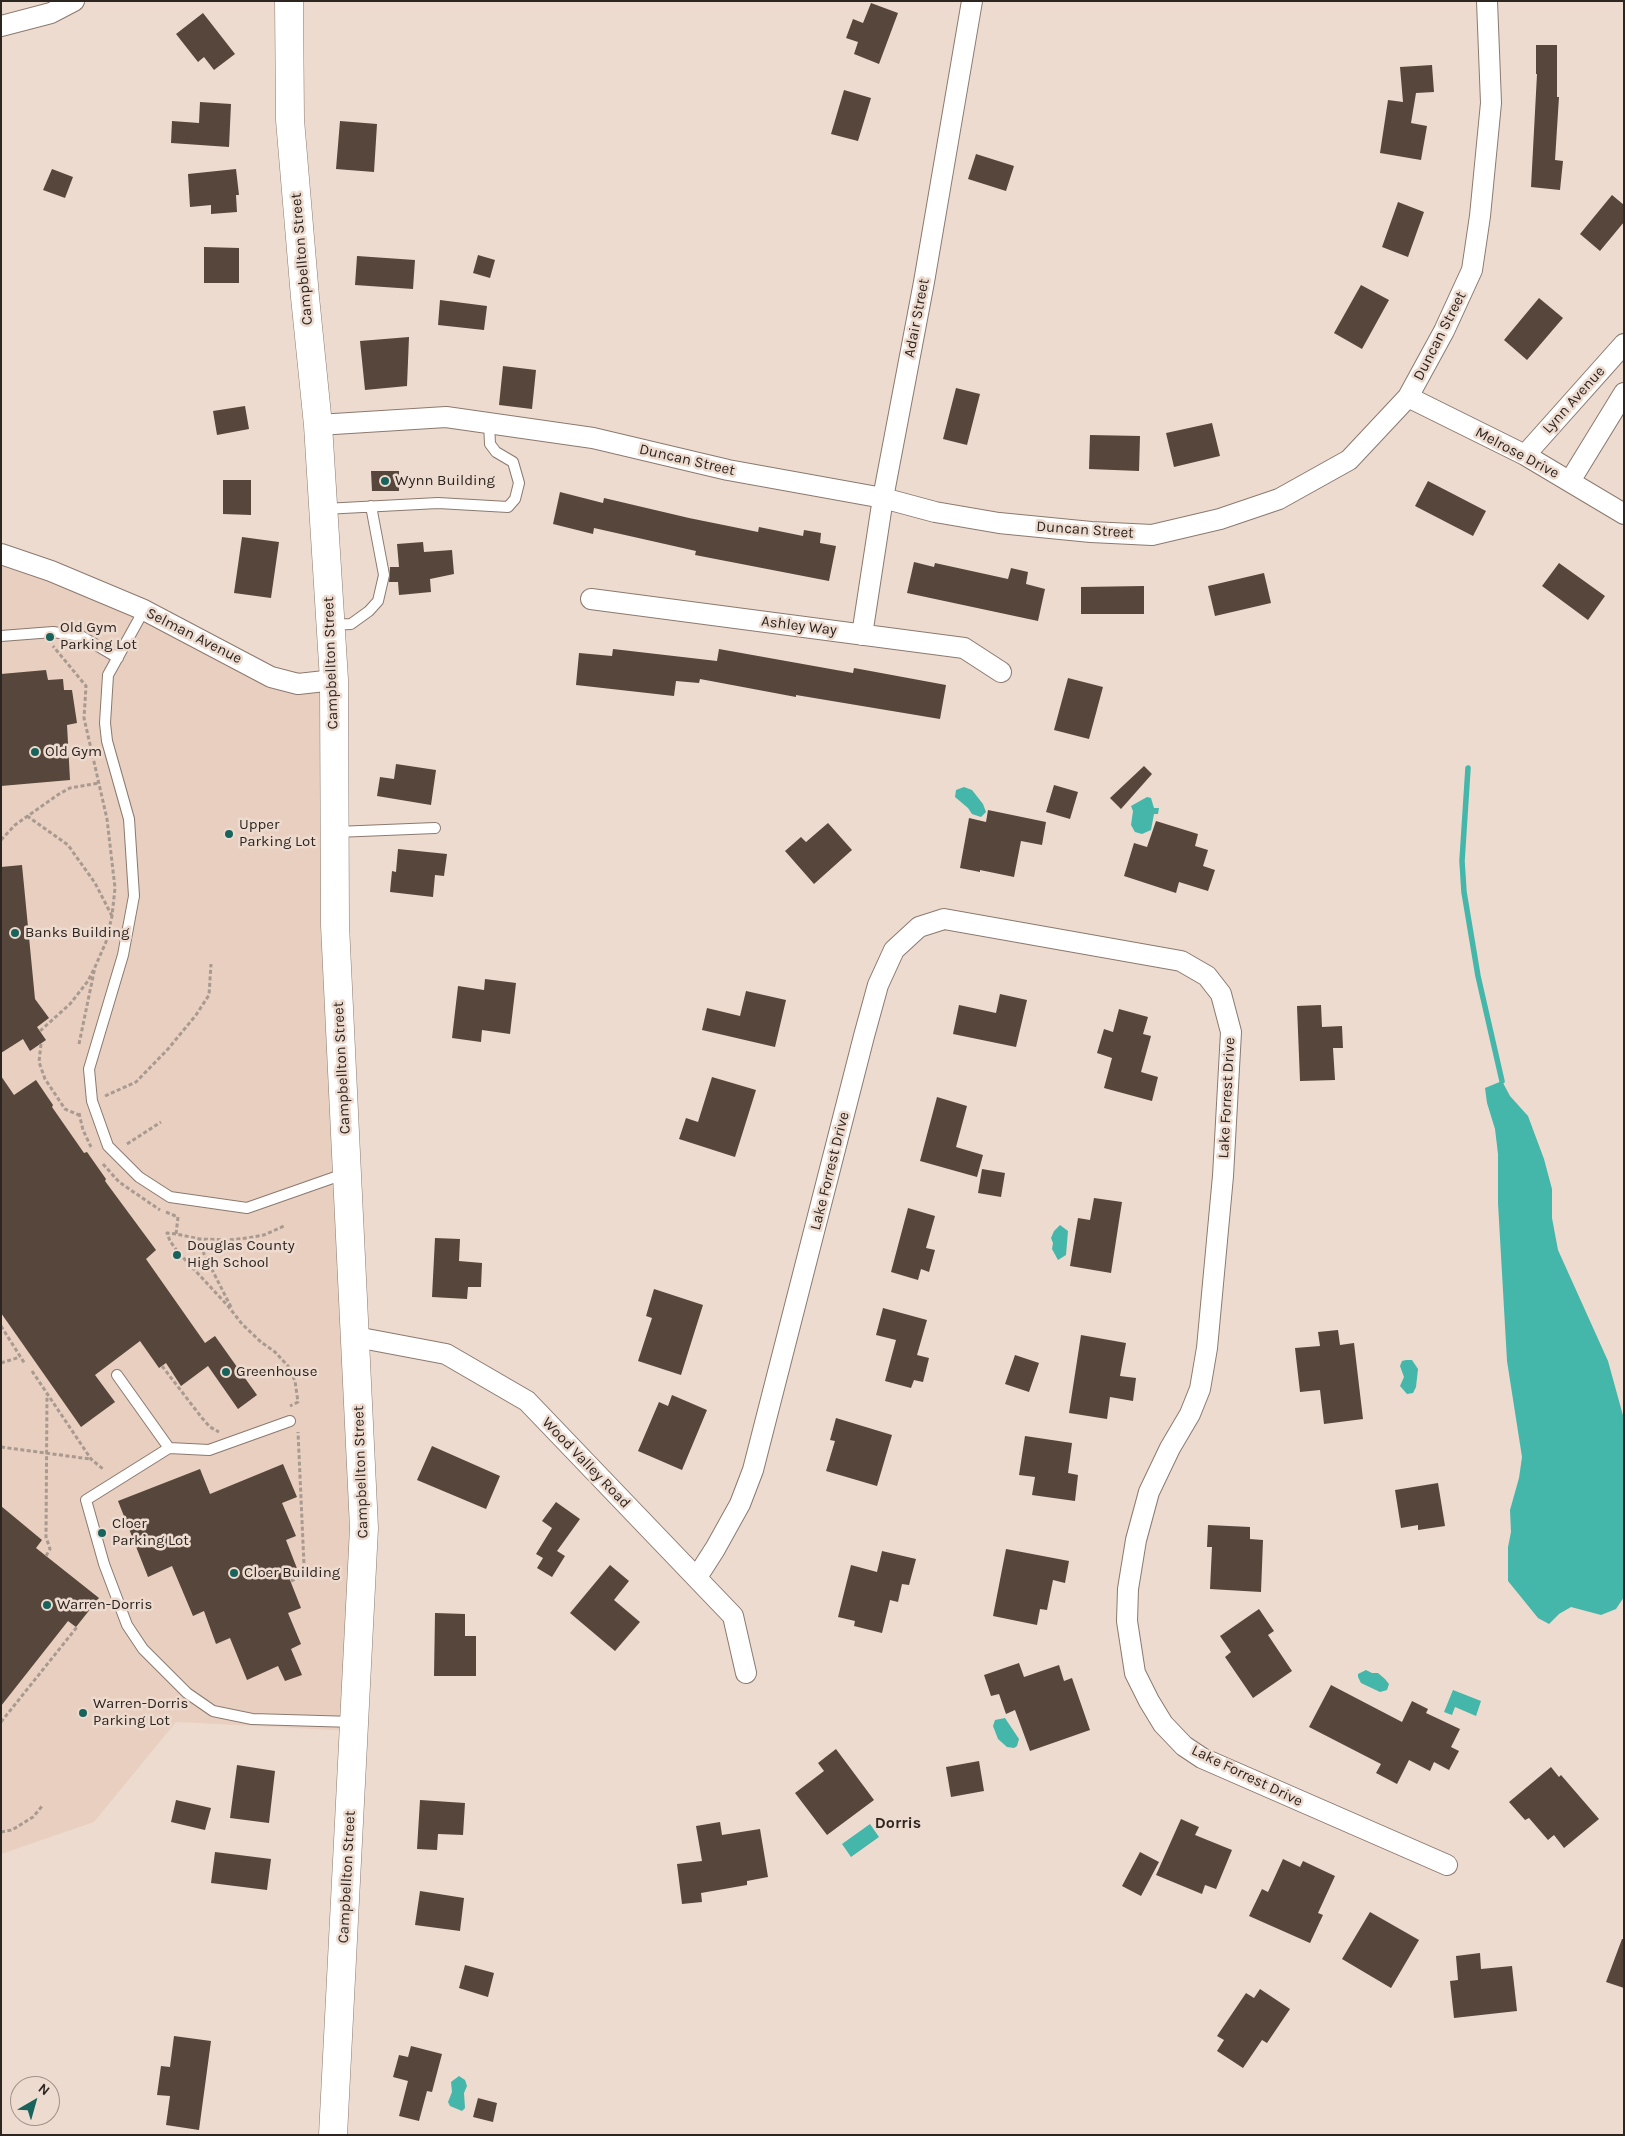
<!DOCTYPE html>
<html>
<head>
<meta charset="utf-8">
<style>
  body { margin:0 }
  #map { position:relative; width:1625px; height:2136px; overflow:hidden; background:#eedbcf; font-family:Karla,sans-serif }
  canvas { display:block }
  .frame { position:absolute; inset:0; border:2px solid #2c2520; pointer-events:none }
  .north { position:absolute; left:10px; top:2076px; width:50px; height:50px; box-sizing:border-box; background:#eedbcf; border:1px solid #a09289; border-radius:50%; rotate:38deg; font-size:14px; font-weight:700; line-height:20px; text-align:center; color:#2c2520 }
  .north::after { content:''; display:block; margin:auto; width:18px; height:22px; background:#18635c; clip-path:polygon(50% 0,100% 100%,50% 72%,0 100%) }
</style>
</head>
<body>
<div id="map">
<canvas width="1625" height="2136"></canvas>
<div class="frame"></div>
<div class="north">N</div>
</div>
<script>
const ctx = document.querySelector('canvas').getContext('2d');
ctx.lineJoin = 'round';
function paint(path, color) {
  ctx.fillStyle = color;
  ctx.fill(path, 'evenodd');
}
function poly(rows) {
  const path = new Path2D();
  for (const r of rows) {
    path.moveTo(r[0], r[1]);
    for (let i = 2; i < r.length; i += 2) path.lineTo(r[i], r[i + 1]);
  }
  return path;
}
function trace(path, color, width, dash) {
  ctx.strokeStyle = color;
  ctx.lineWidth = width;
  ctx.lineCap = dash ? 'butt' : 'round';
  ctx.setLineDash(dash || []);
  ctx.stroke(path);
}
function drawText(font, color, halo, rows, align = 'center') {
  ctx.font = font + ' Karla,sans-serif';
  ctx.lineWidth = 5;
  ctx.setLineDash([]);
  ctx.textBaseline = 'middle';
  ctx.strokeStyle = halo;
  ctx.fillStyle = color;
  for (const [text, x, y, turn = 0] of rows) {
    ctx.save();
    ctx.translate(x, y);
    ctx.rotate((+turn || 0) * Math.PI / 180);
    ctx.textAlign = isNaN(turn) ? turn : align;
    if (halo) ctx.strokeText(text, 0, 0);
    ctx.fillText(text, 0, 0);
    ctx.restore();
  }
}
paint(poly([
  [1,554,271,677,334,680,356,1337,354,1731,176,1722,94,1822,1,1854]
]), '#e8cfbf');
paint(poly([
  [964,787,972,790,983,804,986,812,981,817,972,814,968,808,955,797,956,790],
  [1147,797,1151,798,1154,808,1159,808,1158,814,1154,814,1151,830,1142,834,1135,832,1131,825,1133,811,1131,806],
  [1502,1081,1510,1096,1528,1116,1544,1159,1552,1189,1552,1218,1558,1250,1608,1361,1624,1419,1624,1597,1616,1609,1601,1615,1571,1607,1559,1614,1549,1624,1538,1618,1508,1581,1508,1547,1511,1532,1510,1510,1519,1478,1522,1457,1507,1361,1498,1203,1498,1154,1495,1129,1487,1103,1485,1088],
  [1060,1225,1068,1231,1066,1255,1058,1260,1052,1249,1053,1243,1051,1238,1054,1231],
  [1406,1360,1412,1360,1418,1369,1416,1387,1413,1393,1407,1394,1400,1386,1404,1377,1400,1366,1402,1361],
  [1366,1670,1372,1673,1378,1673,1385,1679,1389,1684,1387,1690,1380,1692,1361,1683,1358,1677,1358,1674],
  [1453,1690,1481,1701,1476,1716,1455,1707,1452,1715,1444,1712],
  [1005,1718,1019,1739,1017,1746,1014,1748,1007,1747,998,1739,993,1726,995,1720],
  [870,1824,879,1837,851,1857,842,1844],
  [459,2076,465,2080,467,2086,464,2093,465,2108,462,2111,450,2106,448,2102,452,2092,451,2082]
]), '#44b6aa');
trace(poly([
  [1468,768,1462,861,1464,892,1478,976,1502,1081]
]), '#44b6aa', 5.5);
paint(poly([
  [871,3,898,13,879,64,854,54,858,42,846,38,853,19,863,23],
  [203,13,235,54,214,70,204,57,198,62,176,34],
  [1536,45,1557,45,1557,97,1559,97,1555,160,1563,161,1560,190,1531,187,1537,74,1536,74],
  [1432,65,1434,92,1416,93,1411,123,1427,126,1421,160,1380,153,1388,100,1403,102,1400,67],
  [844,90,871,98,858,141,831,134],
  [200,102,231,104,229,147,171,143,172,121,199,123],
  [340,121,377,124,374,172,336,169],
  [976,154,1014,166,1006,191,968,179],
  [52,169,73,177,65,198,43,190],
  [236,169,239,195,236,195,237,212,211,214,211,205,190,207,188,174],
  [1612,195,1624,205,1624,222,1600,251,1580,234],
  [1398,202,1424,212,1408,257,1382,247],
  [204,247,239,248,239,283,204,283],
  [478,255,495,260,490,278,473,273],
  [357,256,415,260,413,289,355,285],
  [1361,285,1389,300,1362,349,1334,333],
  [1539,298,1563,318,1527,360,1504,340],
  [440,300,487,306,484,330,438,325],
  [409,337,407,386,365,390,360,341],
  [503,366,536,370,532,409,499,405],
  [956,388,980,394,967,445,943,439],
  [245,406,249,429,217,435,213,411],
  [1212,423,1220,456,1174,467,1166,433],
  [1090,435,1140,436,1139,471,1089,469],
  [371,471,399,471,399,491,372,491],
  [223,480,251,480,251,515,223,514],
  [1428,481,1486,511,1473,536,1415,506],
  [560,492,603,503,604,498,689,518,758,532,759,527,803,536,804,530,821,533,820,543,836,546,829,581,695,555,696,551,594,528,593,534,553,524],
  [242,537,279,542,271,598,234,593],
  [423,542,424,552,452,550,454,574,430,579,431,592,399,595,398,582,389,582,390,567,399,567,397,544],
  [914,562,934,567,935,563,1008,579,1011,568,1028,572,1026,584,1045,589,1038,621,907,593],
  [1559,563,1605,596,1588,620,1542,586],
  [1264,573,1271,603,1215,616,1208,586],
  [1144,586,1144,614,1081,614,1081,587],
  [613,649,717,661,719,649,853,673,854,668,946,685,940,719,796,695,796,697,700,679,699,683,676,681,674,696,576,685,579,653,612,656],
  [46,670,48,680,63,679,64,690,72,690,77,723,67,725,70,780,1,786,1,674],
  [1068,678,1103,687,1089,739,1054,730],
  [396,764,436,770,431,805,377,796,380,777,394,779],
  [1144,766,1152,774,1121,809,1110,798],
  [1054,785,1078,792,1070,819,1046,812],
  [988,810,1046,822,1042,845,1021,841,1014,877,980,870,980,872,960,868,969,818,986,822],
  [1156,821,1198,834,1195,846,1208,850,1203,866,1215,870,1208,891,1179,882,1176,893,1124,876,1134,843,1147,847],
  [828,823,852,850,814,884,785,851,801,837,806,842],
  [398,849,447,854,444,876,435,875,433,897,390,892,392,871,396,872],
  [22,865,35,999,49,1018,37,1027,46,1040,30,1051,23,1039,1,1053,1,867],
  [485,979,516,983,510,1034,482,1030,481,1042,452,1038,458,986,484,990],
  [746,991,786,1000,775,1047,702,1030,707,1008,740,1016],
  [1000,994,1027,1000,1016,1047,953,1034,959,1005,996,1013],
  [1321,1005,1322,1027,1342,1026,1343,1048,1333,1048,1335,1080,1300,1081,1297,1006],
  [1119,1009,1148,1017,1143,1034,1151,1036,1141,1072,1158,1077,1152,1101,1104,1088,1112,1058,1097,1053,1104,1029,1113,1032],
  [1,1076,14,1095,36,1080,53,1105,52,1107,84,1153,87,1152,106,1179,105,1181,156,1250,146,1259,205,1343,215,1336,257,1395,238,1409,208,1366,181,1386,166,1363,159,1368,140,1341,95,1375,115,1402,81,1427,1,1313],
  [712,1077,756,1090,735,1157,679,1139,686,1118,698,1122],
  [937,1097,967,1106,956,1147,983,1155,977,1177,920,1161],
  [982,1169,1005,1173,1001,1197,978,1193],
  [1094,1198,1122,1202,1111,1273,1070,1266,1078,1218,1090,1220],
  [908,1208,935,1216,926,1248,935,1250,929,1272,921,1269,918,1280,891,1272],
  [435,1238,460,1239,459,1261,482,1263,481,1287,468,1287,467,1299,432,1297],
  [654,1289,703,1305,681,1375,638,1361,652,1318,646,1316],
  [883,1308,927,1320,917,1355,929,1358,923,1382,914,1380,911,1388,885,1381,896,1340,876,1335],
  [1338,1330,1340,1345,1354,1343,1363,1419,1324,1424,1320,1390,1300,1392,1295,1348,1320,1346,1318,1332],
  [1081,1335,1126,1343,1120,1376,1136,1378,1133,1401,1110,1397,1107,1419,1069,1413],
  [1015,1355,1039,1363,1029,1392,1005,1384],
  [672,1395,707,1410,682,1470,638,1451,659,1402,668,1406],
  [836,1418,892,1435,877,1486,826,1471,835,1441,830,1440],
  [1025,1436,1072,1443,1068,1473,1078,1475,1075,1501,1032,1495,1035,1477,1019,1475],
  [432,1446,500,1476,486,1509,417,1480],
  [283,1464,297,1497,282,1503,296,1536,286,1540,298,1571,288,1575,301,1608,288,1613,301,1644,291,1649,302,1675,285,1681,278,1666,247,1680,230,1638,216,1644,204,1611,193,1616,172,1566,148,1577,118,1501,200,1469,210,1494],
  [1438,1483,1445,1526,1418,1530,1418,1525,1401,1528,1395,1490],
  [556,1502,580,1519,557,1551,565,1556,552,1577,537,1568,543,1558,536,1554,552,1528,542,1521],
  [1,1506,42,1540,36,1548,99,1598,76,1627,68,1621,1,1706],
  [1208,1525,1250,1527,1250,1539,1263,1540,1261,1592,1210,1589,1212,1547,1207,1547],
  [1006,1549,1069,1561,1065,1583,1053,1580,1047,1610,1040,1609,1037,1625,993,1616],
  [882,1551,916,1559,909,1585,902,1584,898,1602,890,1600,882,1633,854,1626,855,1621,838,1617,851,1565,877,1572],
  [610,1565,629,1581,614,1600,640,1622,615,1651,570,1613],
  [1259,1609,1274,1631,1268,1635,1292,1671,1253,1698,1225,1657,1231,1652,1220,1636],
  [435,1613,465,1614,465,1636,476,1636,476,1676,434,1676],
  [1019,1663,1024,1677,1059,1665,1064,1681,1072,1678,1090,1730,1030,1751,1015,1710,1006,1714,999,1694,991,1696,984,1675],
  [1331,1685,1402,1722,1412,1701,1428,1709,1426,1713,1460,1729,1451,1747,1459,1751,1449,1770,1434,1762,1430,1771,1409,1760,1397,1784,1376,1773,1381,1764,1309,1727],
  [836,1749,874,1800,827,1835,795,1793,824,1771,818,1763],
  [979,1761,984,1791,951,1797,946,1767],
  [237,1765,275,1771,269,1823,230,1818],
  [1551,1767,1559,1777,1561,1775,1599,1819,1564,1848,1554,1835,1548,1840,1529,1818,1525,1820,1509,1802],
  [176,1800,211,1808,205,1830,171,1822],
  [420,1800,465,1803,463,1835,438,1834,437,1850,417,1849],
  [1181,1819,1199,1827,1195,1835,1232,1850,1216,1889,1205,1885,1202,1894,1156,1875],
  [720,1822,722,1835,760,1829,768,1877,747,1881,747,1885,701,1893,702,1902,682,1904,677,1864,702,1861,696,1826],
  [215,1852,271,1859,267,1890,211,1883],
  [1140,1852,1159,1862,1141,1896,1122,1886],
  [1283,1859,1300,1867,1303,1861,1335,1876,1318,1913,1323,1915,1310,1943,1249,1916,1262,1889,1268,1892],
  [420,1891,464,1898,460,1931,415,1925],
  [1370,1912,1419,1940,1391,1988,1342,1959],
  [1622,1939,1624,1939,1624,1988,1606,1982],
  [1480,1953,1481,1969,1512,1966,1517,2011,1454,2018,1450,1981,1458,1980,1456,1956],
  [465,1965,494,1973,488,1997,459,1988],
  [1260,1989,1290,2009,1267,2043,1262,2040,1243,2068,1217,2051,1224,2040,1217,2036,1246,1993,1254,1998],
  [174,2036,211,2041,199,2130,166,2125,170,2096,157,2095,161,2066,170,2067],
  [411,2046,442,2054,432,2092,427,2091,419,2121,399,2116,408,2081,393,2077,399,2055,408,2057],
  [478,2098,497,2103,493,2122,473,2117]
]), '#56463c');
const lane = poly([
  [324,509,438,503,508,507,515,499,519,483,513,462,496,452,490,444,489,423],
  [144,610,108,675,105,723,107,741,129,819,134,896,123,955,89,1069,92,1101,108,1146,139,1177,170,1197,247,1208,344,1174],
  [331,625,351,624,369,611,378,601,384,575,371,506],
  [1,636,53,632,81,636,118,658],
  [336,832,435,828],
  [117,1375,169,1448],
  [290,1421,209,1450,169,1448,86,1500,104,1564,127,1625,143,1649,187,1693,213,1711,252,1719,354,1722]
]);
const street = poly([
  [1,26,51,13,74,1],
  [1408,397,1525,455,1624,514],
  [318,425,446,417,593,438,728,470,883,498,935,512,999,523,1091,532,1152,535,1220,519,1279,499,1349,460,1408,397,1444,331,1472,270,1480,216,1491,103,1487,1],
  [1525,455,1624,344],
  [1570,481,1624,393],
  [1,554,51,571,144,610,271,677,298,684,334,680],
  [591,599,964,648,1001,672],
  [862,635,883,498,924,282,972,1],
  [356,1337,446,1354,527,1401,733,1616,746,1673],
  [697,1577,715,1549,740,1504,753,1470,864,1036,878,985,894,950,919,927,944,919,1181,961,1207,976,1221,994,1231,1032,1223,1176,1207,1348,1200,1389,1190,1414,1170,1448,1149,1492,1136,1540,1128,1589,1127,1621,1135,1673,1149,1701,1163,1724,1184,1746,1202,1758,1447,1865]
]);
const secondary = poly([
  [289,1,290,120,305,297,318,425,334,680,335,925,364,1528,333,2135]
]);
trace(lane, '#8b796f', 12);
trace(street, '#8b796f', 22);
trace(secondary, '#8b796f', 29);
trace(poly([
  [27,816,68,845,95,883,112,916],
  [1,840,15,825,59,794,70,788,99,783],
  [40,1031,70,1004,88,981,95,967,106,942,112,916,115,888,107,819,84,718,86,686,53,646],
  [41,1044,39,1062,45,1079,65,1109,79,1115],
  [79,1044,95,967],
  [105,1096,136,1082,168,1049,196,1015,209,995,211,964],
  [79,1113,83,1130,91,1147],
  [127,1144,161,1122],
  [103,1164,119,1182,160,1210],
  [166,1212,178,1217,176,1234,200,1239,228,1240,247,1238,264,1235,284,1226],
  [176,1234,167,1233,170,1241,178,1252,228,1306,242,1324,261,1342,275,1352,288,1366,295,1381,298,1402,290,1406],
  [200,1239,200,1246,232,1309],
  [1,1326,25,1364],
  [1,1363,20,1357],
  [162,1366,202,1418,210,1427,219,1432],
  [32,1371,91,1459,103,1469],
  [1,1447,90,1459],
  [46,1556,50,1549,46,1537,47,1393],
  [291,1581,303,1576,304,1565,298,1432],
  [1,1722,77,1627],
  [1,1832,12,1830,33,1817,43,1805]
]), '#a99a91', 3, [4, 2.5]);
trace(lane, '#fff', 10);
trace(street, '#fff', 20);
trace(secondary, '#fff', 28);
for (const [x, y, r, color] of [
  [385,481,5,"#18635c"],
  [50,637,5,"#18635c"],
  [35,752,5,"#18635c"],
  [229,834,5,"#18635c"],
  [15,933,5,"#18635c"],
  [177,1255,5,"#18635c"],
  [226,1372,5,"#18635c"],
  [102,1533,5,"#18635c"],
  [234,1573,5,"#18635c"],
  [47,1605,5,"#18635c"],
  [83,1713,5,"#18635c"]
]) {
  const dot = new Path2D();
  dot.arc(x, y, r, 0, 2 * Math.PI);
  ctx.fillStyle = color;
  ctx.fill(dot);
  trace(dot, '#eedbcf', 2);
}
drawText('15px', '#2c2520', '#eedbcf', [
  ["Campbellton Street",302,259,-95],
  ["Adair Street",917,318,-79],
  ["Duncan Street",1440,336,-63],
  ["Lynn Avenue",1574,400,-48],
  ["Melrose Drive",1517,453,28],
  ["Duncan Street",687,460,13],
  ["Duncan Street",1085,530,4],
  ["Ashley Way",799,626,7],
  ["Selman Avenue",194,636,27],
  ["Campbellton Street",331,663,-92],
  ["Campbellton Street",342,1068,-93],
  ["Lake Forrest Drive",1227,1098,-87],
  ["Lake Forrest Drive",830,1171,-76],
  ["Wood Valley Road",586,1463,46],
  ["Campbellton Street",361,1472,-92],
  ["Lake Forrest Drive",1247,1776,26],
  ["Campbellton Street",347,1877,-87]
]);
drawText('15px', '#2c2520', '#eedbcf', [
  ["Wynn Building",395,481],
  ["Old Gym",60,628],
  ["Parking Lot",60,645],
  ["Old Gym",45,752],
  ["Upper",239,825],
  ["Parking Lot",239,842],
  ["Banks Building",25,933],
  ["Douglas County",187,1246],
  ["High School",187,1263],
  ["Greenhouse",236,1372],
  ["Cloer",112,1524],
  ["Parking Lot",112,1541],
  ["Cloer Building",244,1573],
  ["Warren-Dorris",57,1605],
  ["Warren-Dorris",93,1704],
  ["Parking Lot",93,1721]
], 'left');
drawText('bold 16px', '#2c2520', '#eedbcf', [
  ["Dorris",898,1823]
]);
</script>
</body>
</html>
